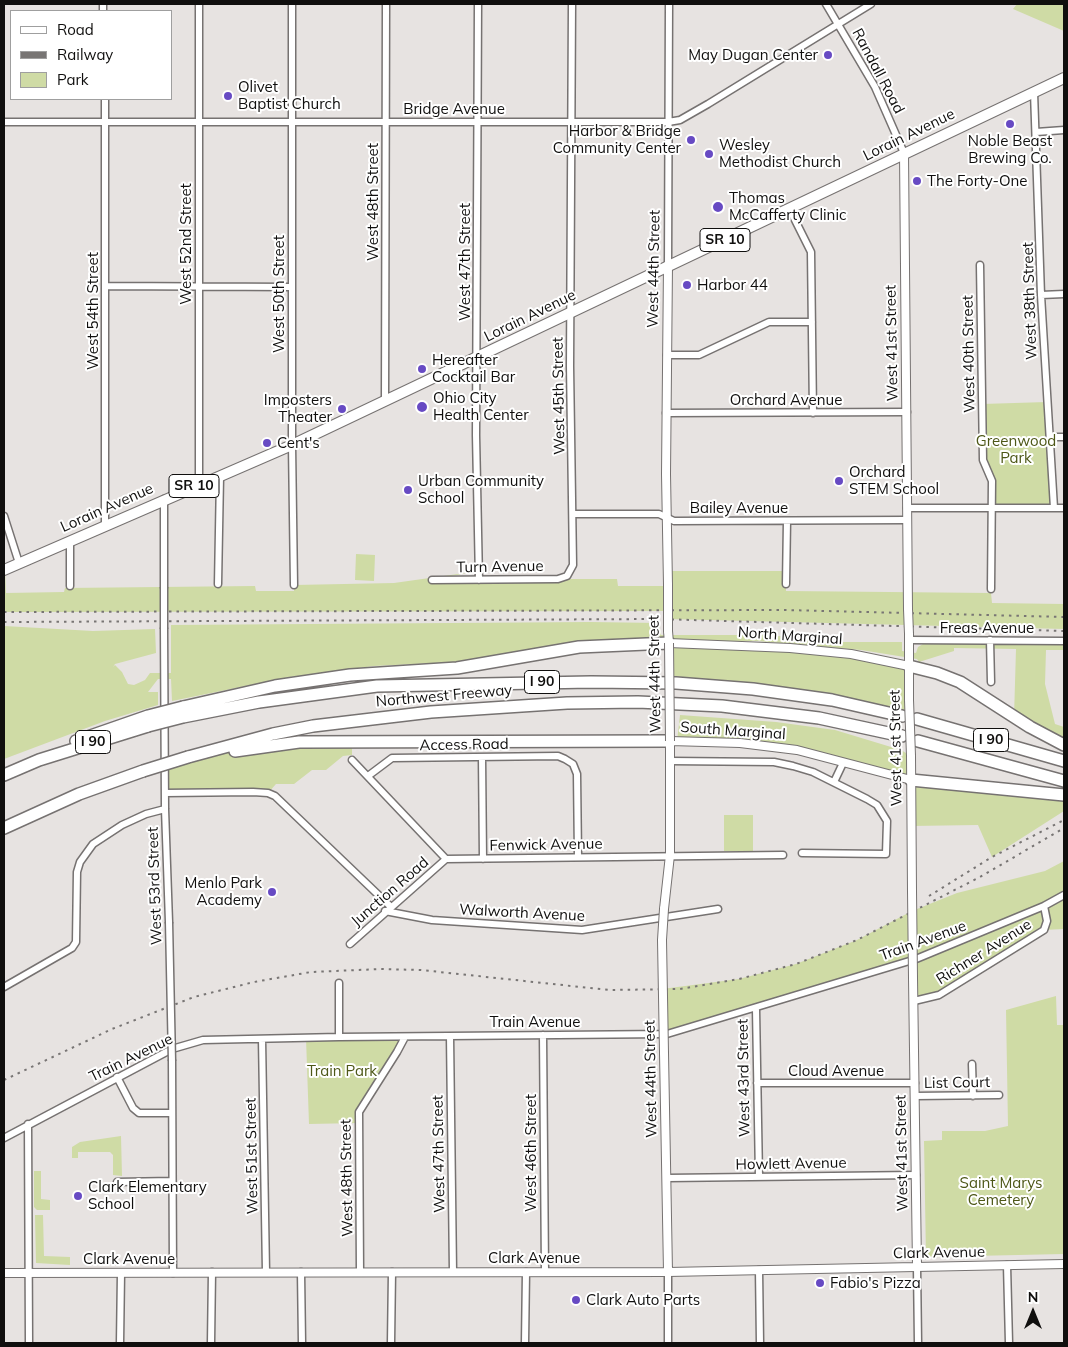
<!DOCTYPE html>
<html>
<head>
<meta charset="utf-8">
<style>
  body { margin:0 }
  #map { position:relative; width:1068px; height:1347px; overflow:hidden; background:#e7e3e1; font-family:Mulish,sans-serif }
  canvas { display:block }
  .frame { position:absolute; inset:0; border:5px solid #100f0e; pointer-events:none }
  .legend { position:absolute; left:10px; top:10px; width:162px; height:90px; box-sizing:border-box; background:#fff; border:1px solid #9f9f9f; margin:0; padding:6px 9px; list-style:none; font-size:15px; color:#100f0e }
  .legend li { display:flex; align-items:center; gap:10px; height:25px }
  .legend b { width:25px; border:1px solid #9f9f9f }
  .north { position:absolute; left:1008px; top:1287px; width:50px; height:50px; -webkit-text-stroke:4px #fff; paint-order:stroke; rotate:0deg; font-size:14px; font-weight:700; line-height:20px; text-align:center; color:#100f0e }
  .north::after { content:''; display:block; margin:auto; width:18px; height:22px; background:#100f0e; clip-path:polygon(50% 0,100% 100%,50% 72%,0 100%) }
</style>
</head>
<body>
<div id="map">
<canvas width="1068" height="1347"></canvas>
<div class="frame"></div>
<ul class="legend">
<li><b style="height:6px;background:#fff"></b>Road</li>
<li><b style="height:6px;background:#787574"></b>Railway</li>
<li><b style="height:14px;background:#cfdba5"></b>Park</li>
</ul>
<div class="north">N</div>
</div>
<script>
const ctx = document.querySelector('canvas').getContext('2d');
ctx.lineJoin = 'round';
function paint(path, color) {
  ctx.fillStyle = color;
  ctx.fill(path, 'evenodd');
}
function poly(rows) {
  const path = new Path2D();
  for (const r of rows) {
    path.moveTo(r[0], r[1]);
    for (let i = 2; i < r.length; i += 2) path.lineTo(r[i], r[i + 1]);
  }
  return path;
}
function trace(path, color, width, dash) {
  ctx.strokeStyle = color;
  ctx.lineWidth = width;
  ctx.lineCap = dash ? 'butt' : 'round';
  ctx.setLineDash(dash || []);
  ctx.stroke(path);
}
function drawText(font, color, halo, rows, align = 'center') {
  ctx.font = font + ' Mulish,sans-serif';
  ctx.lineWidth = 4;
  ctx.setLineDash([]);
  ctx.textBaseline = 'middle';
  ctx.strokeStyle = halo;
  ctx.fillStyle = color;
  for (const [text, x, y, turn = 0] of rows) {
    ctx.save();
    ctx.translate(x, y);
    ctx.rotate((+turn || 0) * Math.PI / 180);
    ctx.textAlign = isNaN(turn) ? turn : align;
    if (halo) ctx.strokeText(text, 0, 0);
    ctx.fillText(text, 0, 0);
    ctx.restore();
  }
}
paint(poly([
  [1017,4,1064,4,1064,31,1013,9],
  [1047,402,1054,508,993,508,992,481,983,460,982,404],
  [356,554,375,555,374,581,355,580],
  [5,569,6,593,64,592,65,588,255,586,256,591,294,591,294,585,394,583,472,572,436,579,617,579,618,586,667,586,668,571,786,571,786,591,991,593,992,603,1064,604,1064,629,668,619,668,611,4,612],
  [590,622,659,623,661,635,769,635,834,642,902,642,902,651,916,653,918,647,923,644,1064,643,1064,650,1046,650,1045,684,1055,724,1064,727,1064,745,1014,717,1016,649,954,648,954,651,919,662,917,659,861,650,758,641,581,641,475,661,374,666,290,677,172,701,171,679,158,679,148,692,158,692,158,705,105,721,4,759,4,626,93,631,155,629,156,653,115,664,113,667,115,665,122,672,128,684,134,685,145,680,150,673,171,673,171,625],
  [669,643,790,648,909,666,910,718,883,711,669,683],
  [680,715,776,722,835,730,901,750,911,756,911,780,1064,795,1064,811,992,857,978,825,911,826,911,780,797,750,677,741],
  [352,741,352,755,343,756,326,770,312,770,294,784,276,784,268,793,165,793,165,764,258,746],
  [724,815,753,815,753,851,724,851],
  [1064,861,1064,929,1043,930,942,994,914,1001,913,959,667,1034,662,989,739,979,796,964,857,940,912,911,957,893,1045,871],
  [1056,996,1057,1025,1064,1025,1064,1254,926,1257,924,1141,942,1140,942,1131,985,1131,1008,1126,1006,1010],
  [405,1037,359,1112,359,1123,309,1124,306,1038],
  [121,1136,122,1176,113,1175,113,1155,110,1152,78,1152,78,1158,72,1158,72,1147,80,1142],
  [34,1171,41,1171,41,1199,50,1200,50,1210,37,1210,34,1207],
  [35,1215,43,1215,44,1256,70,1257,70,1265,36,1263]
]), '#cfdba5');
const minor = poly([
  [103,4,103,11],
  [199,4,199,484],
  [292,4,292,445,294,585],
  [478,4,476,435,479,580],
  [826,4,875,87,904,153],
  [1034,92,1041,295,1054,508],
  [105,99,105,524],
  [4,122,668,122,680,120,708,104,871,4],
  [1036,132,1064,130],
  [790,210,811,252,813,413],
  [668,265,669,4],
  [980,265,983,460,992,481,991,589],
  [105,286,292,287],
  [1041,295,1064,294],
  [667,355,699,355,769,322,812,322],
  [385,401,386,4],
  [666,413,907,412],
  [1050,437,1064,437],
  [164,499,164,587],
  [907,508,1064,508],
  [574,514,659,514,674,521,907,520],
  [4,516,19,563],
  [70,541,70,586],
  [432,580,558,579,567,576,573,565,570,366,572,4],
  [218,584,220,477],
  [786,584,787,521],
  [164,629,165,809,169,922],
  [909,640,1064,641],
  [990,640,991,682],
  [482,757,483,859],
  [352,760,446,859,783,855],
  [670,761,774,762,793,766,813,772,867,799,877,805,887,821,886,854,802,853],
  [368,776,392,758,558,756,565,759,573,764,577,774,578,857],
  [834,782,843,763],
  [165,793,253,792,268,793,275,796,391,907],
  [385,911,432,920,582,930,718,909],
  [350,944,446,859],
  [339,983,339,1037],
  [4,987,72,948,76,942,77,872,80,862,93,844,122,825,146,814,165,809],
  [914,1001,939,995,1044,930,1047,921,1044,906],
  [756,1009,759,1177],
  [543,1035,545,1272],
  [450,1036,453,1272],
  [262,1039,266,1272],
  [172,1061,173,1273],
  [972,1064,973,1096],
  [117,1077,133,1108,139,1113,171,1113],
  [757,1083,915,1083],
  [915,1096,999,1095],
  [28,1124,29,1343],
  [4,1138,172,1049,203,1040,339,1037,667,1034,916,959,1044,906,1064,895],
  [667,1178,916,1175],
  [117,1182,172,1181],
  [1007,1265,1009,1343],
  [917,1267,918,1343],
  [759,1270,760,1343],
  [301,1272,302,1343],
  [360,1272,359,1112,397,1052,405,1037],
  [668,1272,668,1343],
  [120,1343,121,1273],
  [211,1343,212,1272],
  [391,1343,392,1272],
  [525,1343,526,1272]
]);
const tertiary = poly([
  [904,153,908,609],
  [668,585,666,474,668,265],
  [668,631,669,643,790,648,851,654,909,666],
  [909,634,909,700],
  [911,756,912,891],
  [664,909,670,855,670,741,740,743,797,750,911,780],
  [913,978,917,1267],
  [664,1053,668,1272],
  [4,1273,668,1272,1064,1264]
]);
const primary = poly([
  [4,570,292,445,1064,78]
]);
const motorway = poly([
  [909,666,937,673,960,682,1030,727,1064,745],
  [183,707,275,686,350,675,457,668,579,647,669,643],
  [183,717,259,702,377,686,591,682,676,683,753,689,832,700,902,716],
  [917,719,1064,761],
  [76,741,148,716],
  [918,741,1064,781],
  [235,751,299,742,670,741],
  [188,757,273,734,313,726,431,712,567,703,638,702,722,706,819,718,902,736],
  [4,775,39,760,148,726],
  [911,780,1064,795],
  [4,828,79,794,143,771]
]);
trace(minor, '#767271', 9);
trace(tertiary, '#767271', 10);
trace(primary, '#767271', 12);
trace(motorway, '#767271', 14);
trace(minor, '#fff', 6);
trace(tertiary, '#fff', 8);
trace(primary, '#fff', 10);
trace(motorway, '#fff', 11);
trace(poly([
  [4,612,785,610,1064,617],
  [4,622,658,619,1064,631],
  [929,896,992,857,1064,820],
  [4,1080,112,1029,194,997,254,982,311,972,381,969,421,970,609,990,680,989,739,979,796,964,857,940,980,877,1064,828]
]), '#787574', 2, [2.5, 5]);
const minorBridge = poly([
  [164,587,164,629],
  [169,922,172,1061]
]);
const tertiaryBridge = poly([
  [668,585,668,631],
  [908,609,909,634],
  [669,643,670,741],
  [909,700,911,756],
  [912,891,913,978],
  [664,909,662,940,664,1053]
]);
const motorwayBridge = poly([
  [148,716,183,707],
  [148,726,183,717],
  [143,771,188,757]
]);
trace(minorBridge, '#767271', 9, []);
trace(tertiaryBridge, '#767271', 10, []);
trace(motorwayBridge, '#767271', 14, []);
trace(minorBridge, '#fff', 6);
trace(tertiaryBridge, '#fff', 8);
trace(motorwayBridge, '#fff', 11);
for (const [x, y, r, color] of [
  [828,55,5,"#674ac3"],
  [228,96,5,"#674ac3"],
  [1010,124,5,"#674ac3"],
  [691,140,5,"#674ac3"],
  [709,154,5,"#674ac3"],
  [917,181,5,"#674ac3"],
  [718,207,6,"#674ac3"],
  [687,285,5,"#674ac3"],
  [422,369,5,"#674ac3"],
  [422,407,6,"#674ac3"],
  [342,409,5,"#674ac3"],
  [267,443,5,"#674ac3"],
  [839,481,5,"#674ac3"],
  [408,490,5,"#674ac3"],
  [272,892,5,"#674ac3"],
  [78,1196,5,"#674ac3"],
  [820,1283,5,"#674ac3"],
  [576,1300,5,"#674ac3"]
]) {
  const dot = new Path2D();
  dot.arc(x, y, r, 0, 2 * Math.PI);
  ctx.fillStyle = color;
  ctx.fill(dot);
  trace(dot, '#fff', 2);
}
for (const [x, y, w] of [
  [725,240,50],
  [194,486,50],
  [542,682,35],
  [991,740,35],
  [93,742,35]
]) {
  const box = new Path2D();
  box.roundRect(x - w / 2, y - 11.5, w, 23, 4);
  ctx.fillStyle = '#fff';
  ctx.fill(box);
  trace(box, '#100f0e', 1);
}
drawText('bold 14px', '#100f0e', null, [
  ["SR 10",725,240],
  ["SR 10",194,486],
  ["I 90",542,682],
  ["I 90",991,740],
  ["I 90",93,742]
]);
drawText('15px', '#100f0e', '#fff', [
  ["May Dugan Center",818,55,"right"],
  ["Olivet",238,87],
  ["Baptist Church",238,104],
  ["Harbor & Bridge",681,131,"right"],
  ["Community Center",681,148,"right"],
  ["Noble Beast",1010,141,"center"],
  ["Brewing Co.",1010,158,"center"],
  ["Wesley",719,145],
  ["Methodist Church",719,162],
  ["The Forty-One",927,181],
  ["Thomas",729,198],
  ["McCafferty Clinic",729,215],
  ["Harbor 44",697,285],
  ["Hereafter",432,360],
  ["Cocktail Bar",432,377],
  ["Ohio City",433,398],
  ["Health Center",433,415],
  ["Imposters",332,400,"right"],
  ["Theater",332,417,"right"],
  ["Cent's",277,443],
  ["Orchard",849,472],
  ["STEM School",849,489],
  ["Urban Community",418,481],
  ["School",418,498],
  ["Menlo Park",262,883,"right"],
  ["Academy",262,900,"right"],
  ["Clark Elementary",88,1187],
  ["School",88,1204],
  ["Fabio's Pizza",830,1283],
  ["Clark Auto Parts",586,1300]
], 'left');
drawText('15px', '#100f0e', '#fff', [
  ["Randall Road",878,71,62],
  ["Bridge Avenue",454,109],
  ["Lorain Avenue",909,135,-26],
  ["West 48th Street",373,202,-90],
  ["West 52nd Street",186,244,-90],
  ["West 47th Street",465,262,-90],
  ["West 44th Street",654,269,-89],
  ["West 50th Street",279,294,-90],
  ["West 38th Street",1030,301,-92],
  ["West 54th Street",93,311,-90],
  ["Lorain Avenue",530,316,-26],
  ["West 41st Street",892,343,-91],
  ["West 40th Street",969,354,-91],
  ["West 45th Street",559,396,-91],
  ["Orchard Avenue",786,400],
  ["Lorain Avenue",107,508,-24],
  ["Bailey Avenue",739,508],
  ["Turn Avenue",500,567,-1],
  ["Freas Avenue",987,628],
  ["North Marginal",790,636,4],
  ["West 44th Street",655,674,-91],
  ["Northwest Freeway",444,696,-5],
  ["South Marginal",733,731,4],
  ["Access Road",464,745,-1],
  ["West 41st Street",896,748,-91],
  ["Fenwick Avenue",546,845,-1],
  ["West 53rd Street",155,886,-92],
  ["Junction Road",390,892,-41],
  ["Walworth Avenue",522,913,3],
  ["Train Avenue",923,941,-20],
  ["Richner Avenue",984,952,-32],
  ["Train Avenue",535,1022],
  ["Train Avenue",131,1058,-26],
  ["Cloud Avenue",836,1071],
  ["West 43rd Street",744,1078,-91],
  ["West 44th Street",651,1079,-91],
  ["List Court",957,1083,-1],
  ["West 46th Street",531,1153,-90],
  ["West 41st Street",902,1153,-91],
  ["West 47th Street",439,1154,-91],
  ["West 51st Street",252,1156,-91],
  ["Howlett Avenue",791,1164,-1],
  ["West 48th Street",347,1178,-91],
  ["Clark Avenue",939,1253,-1],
  ["Clark Avenue",534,1258],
  ["Clark Avenue",129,1259]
]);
drawText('15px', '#4d5717', '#fff', [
  ["Greenwood",1016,441],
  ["Park",1016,458],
  ["Train Park",342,1071],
  ["Saint Marys",1001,1183],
  ["Cemetery",1001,1200]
]);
</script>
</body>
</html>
